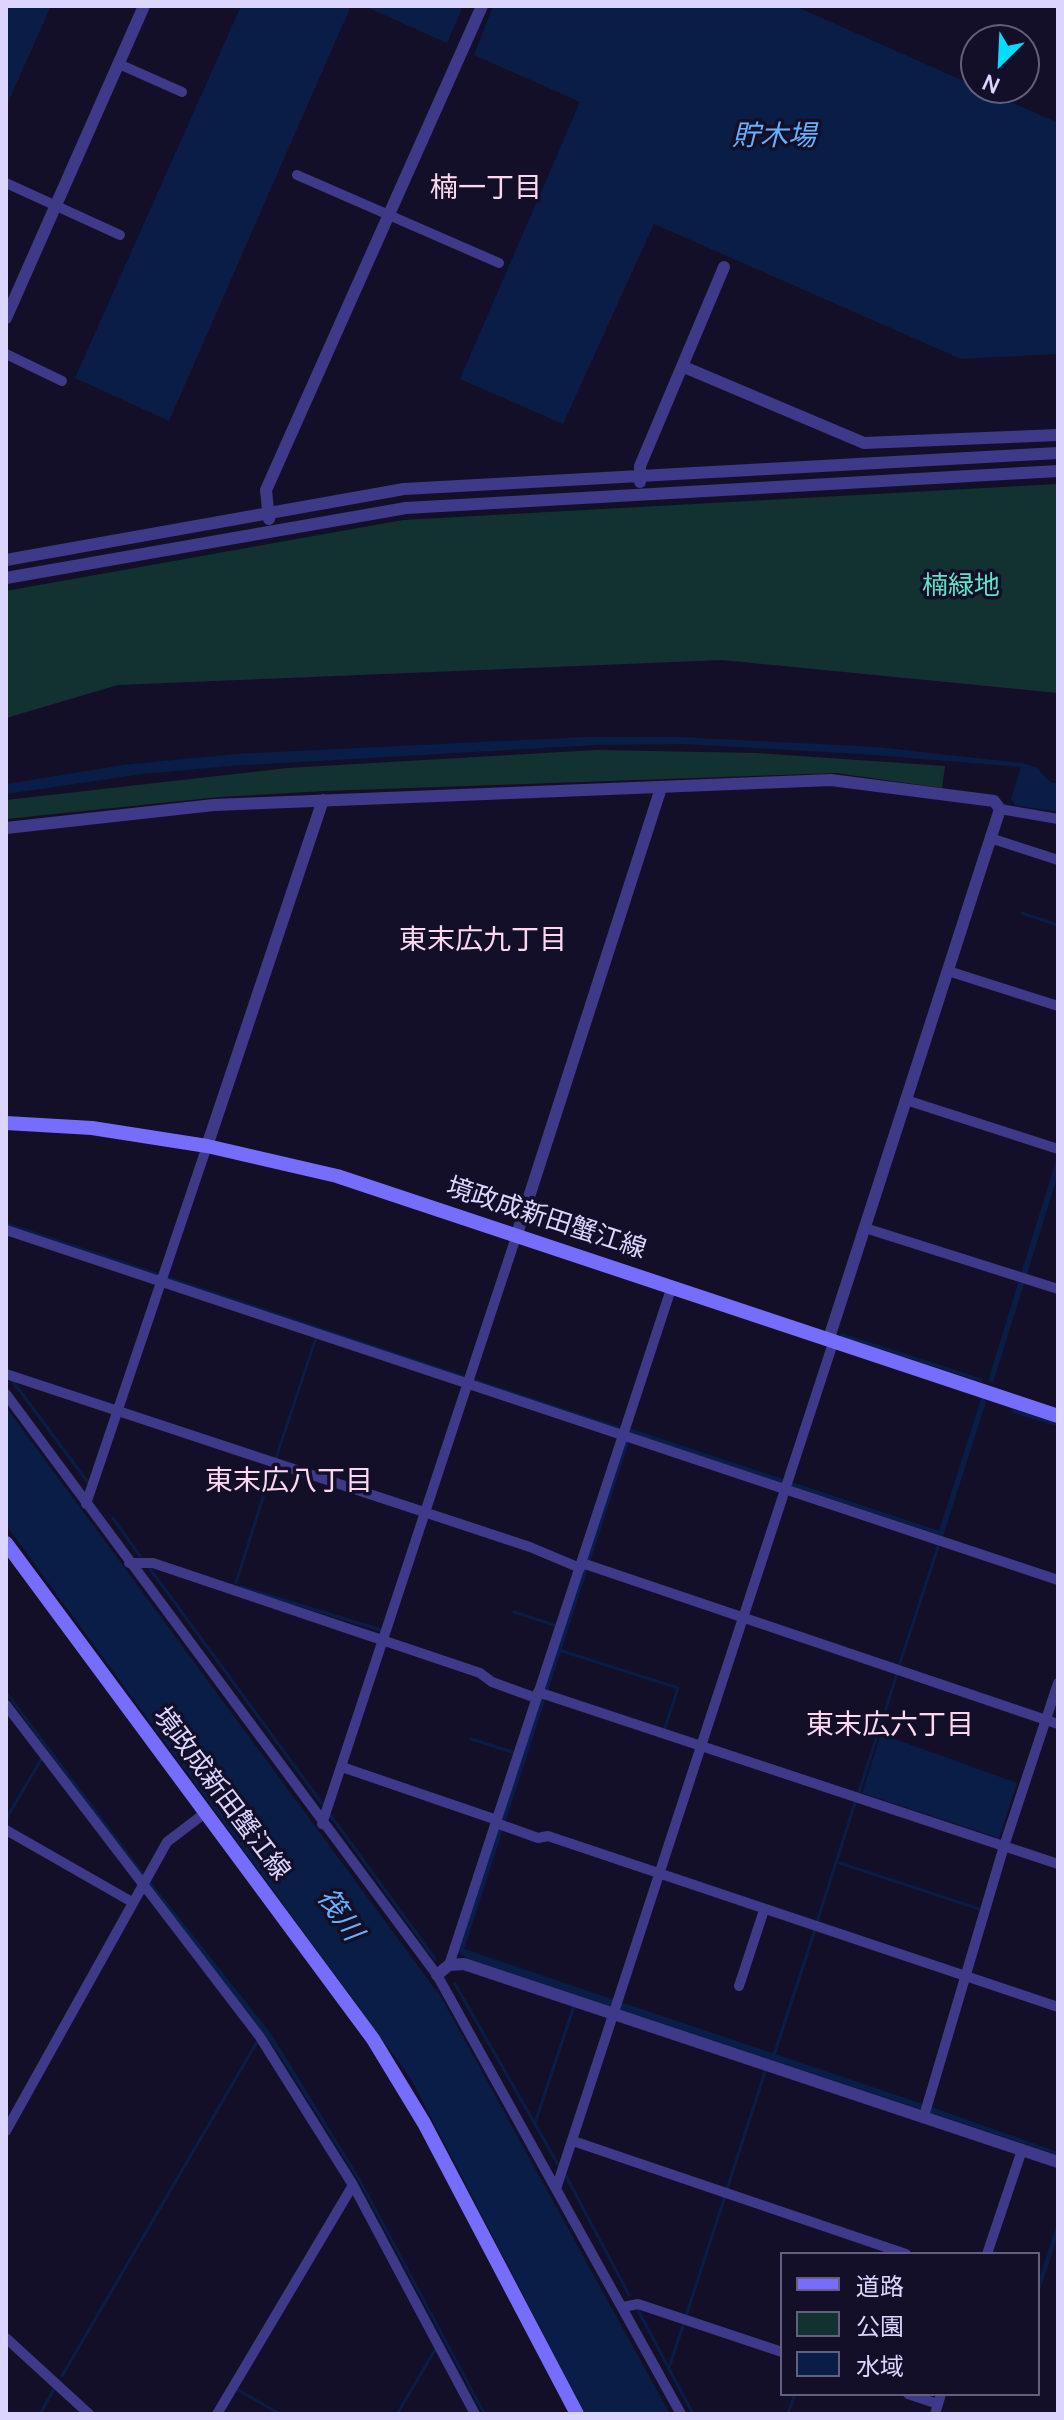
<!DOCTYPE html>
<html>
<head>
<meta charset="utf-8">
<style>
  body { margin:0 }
  #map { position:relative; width:1064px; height:2420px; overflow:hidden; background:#140f28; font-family:Manrope,"Noto Sans JP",sans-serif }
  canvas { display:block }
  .frame { position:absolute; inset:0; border:8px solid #dcd6ff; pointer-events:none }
  .legend { position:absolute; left:780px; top:2252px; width:260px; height:144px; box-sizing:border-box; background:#140f28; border:2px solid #645f7e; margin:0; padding:10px 14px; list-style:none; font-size:24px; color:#dcd6ff }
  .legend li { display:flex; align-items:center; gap:16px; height:40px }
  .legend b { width:40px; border:2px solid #645f7e }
  .north { position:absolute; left:960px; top:24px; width:80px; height:80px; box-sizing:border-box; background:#140f28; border:2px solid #645f7e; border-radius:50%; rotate:204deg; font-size:22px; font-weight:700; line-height:32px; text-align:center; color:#dcd6ff }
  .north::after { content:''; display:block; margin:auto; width:28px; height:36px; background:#02ddff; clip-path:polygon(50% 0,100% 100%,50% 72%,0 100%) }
</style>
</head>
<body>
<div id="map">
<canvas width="1064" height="2420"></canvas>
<div class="frame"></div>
<ul class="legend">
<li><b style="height:10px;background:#766dff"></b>道路</li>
<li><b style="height:22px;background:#123232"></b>公園</li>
<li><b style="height:22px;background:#091d47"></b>水域</li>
</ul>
<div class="north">N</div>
</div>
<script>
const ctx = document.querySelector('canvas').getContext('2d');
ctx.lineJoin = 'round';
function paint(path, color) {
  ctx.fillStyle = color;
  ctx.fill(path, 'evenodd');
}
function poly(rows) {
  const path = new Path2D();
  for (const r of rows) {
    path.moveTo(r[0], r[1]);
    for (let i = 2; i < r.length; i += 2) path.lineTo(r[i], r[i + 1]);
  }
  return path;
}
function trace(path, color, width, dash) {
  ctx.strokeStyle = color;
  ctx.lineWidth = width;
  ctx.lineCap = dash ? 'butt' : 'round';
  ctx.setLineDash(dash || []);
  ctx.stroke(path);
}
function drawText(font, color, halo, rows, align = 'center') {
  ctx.font = font + ' Manrope,"Noto Sans JP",sans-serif';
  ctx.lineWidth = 7;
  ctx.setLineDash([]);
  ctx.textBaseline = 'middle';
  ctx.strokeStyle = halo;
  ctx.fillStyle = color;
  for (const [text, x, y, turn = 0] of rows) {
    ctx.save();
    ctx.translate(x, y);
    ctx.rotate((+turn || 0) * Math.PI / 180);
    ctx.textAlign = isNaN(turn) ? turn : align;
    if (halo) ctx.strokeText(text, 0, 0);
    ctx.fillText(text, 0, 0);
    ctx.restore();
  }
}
paint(poly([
  [1058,484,1058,693,722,660,118,685,6,718,6,591,403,520],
  [596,750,756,753,945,766,942,788,836,773,324,791,219,797,6,819,6,800,288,768]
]), '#123232');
paint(poly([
  [6,6,51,6,6,107],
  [241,6,351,6,169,421,75,378],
  [364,6,463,6,447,43],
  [493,6,795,6,1058,123,1058,354,961,359,654,224,563,424,460,379,580,102,474,55],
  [584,737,681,737,877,747,1021,763,1036,767,1050,782,1058,784,1058,812,1015,805,1011,799,1021,767,861,754,682,744,596,745,230,766,143,774,6,794,6,784,123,765,235,754],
  [1058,1154,1058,1175,993,1383,988,1381],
  [982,1396,986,1402,943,1536,628,1432,629,1428,939,1531],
  [6,1407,441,1997,670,2414,585,2414,411,2079,6,1525],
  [625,1441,629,1442,464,1949,917,2102,1058,2152,1058,2155,468,1959,458,1952],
  [6,1690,139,1867,272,2035,361,2180,486,2414,483,2414,358,2180,276,2050,101,1823,6,1694],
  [881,1734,1017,1783,999,1838,862,1793],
  [1058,2221,1058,2236,1038,2296,1038,2283]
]), '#091d47');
trace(poly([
  [1022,913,1058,925],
  [6,1224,159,1275],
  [168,1278,467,1378],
  [842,1335,981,1380],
  [11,1379,90,1485],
  [473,1380,621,1429],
  [1013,1411,1058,1425],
  [276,1458,316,1338],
  [113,1518,140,1556],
  [148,1566,323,1805],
  [236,1583,273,1466],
  [241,1587,381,1630],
  [514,1612,554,1625],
  [559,1650,678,1688,665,1728],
  [899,1666,938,1547],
  [471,1739,512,1752],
  [859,1792,897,1674],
  [331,1816,435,1959],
  [6,1819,41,1760],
  [840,1863,979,1909],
  [817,1922,855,1803],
  [455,1984,559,2166],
  [773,2058,815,1930],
  [535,2123,574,2006],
  [566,2176,629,2295],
  [727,2189,766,2069],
  [638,2310,693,2414],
  [686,2316,725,2196],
  [669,2368,683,2325],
  [62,2376,257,2042],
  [238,2390,280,2414],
  [40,2414,54,2389],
  [397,2414,435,2350],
  [788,2414,795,2394]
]), '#091d47', 3);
trace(poly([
  [119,64,182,92],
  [297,175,499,263],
  [6,183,120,235],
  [6,354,62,381],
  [1000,809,1058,819],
  [990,838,1058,860],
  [948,971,1058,1006],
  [906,1100,1058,1149],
  [865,1228,1058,1289],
  [6,1230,1058,1580],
  [6,1374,530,1547,580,1568],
  [6,1394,437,1975,681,2414],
  [86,1504,207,1146],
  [129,1563,153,1563,480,1673,492,1682,536,1698],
  [582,1563,1058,1724],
  [538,1692,1058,1864],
  [6,1705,260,2037,353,2185,475,2414],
  [342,1767,497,1820],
  [496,1823,538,1838,548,1836,1058,2007],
  [322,1824,517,1234],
  [6,1830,132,1902],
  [449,1965,672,1286],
  [739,1986,764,1910],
  [924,2116,1004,1846,1058,1683],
  [6,2131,167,1842,205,1813],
  [573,2141,906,2254],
  [557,2186,834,1340],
  [987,2254,1022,2150],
  [623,2307,638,2304,782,2352],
  [6,2338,89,2414],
  [908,2394,938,2404],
  [217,2414,353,2185],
  [935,2414,941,2394]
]), '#3e3988', 10);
trace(poly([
  [6,318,144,6],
  [684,367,864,443,1058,435],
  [640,482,640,466,724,267],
  [269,519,266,490,482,6],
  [6,560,404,489,1058,453],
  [6,578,406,508,1058,471],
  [6,828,214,805,831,780,994,801,1000,809,829,1338],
  [207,1146,323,800],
  [517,1234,661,788],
  [437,1975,449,1965,464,1964,1058,2162]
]), '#3e3988', 12);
trace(poly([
  [6,1123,92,1128,207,1146,337,1176,1058,1416],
  [6,1543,373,2039,424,2123,577,2414]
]), '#766dff', 14);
drawText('26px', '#5de4c7', '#140f28', [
  ["楠緑地",961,587]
]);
drawText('26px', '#dcd6ff', '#140f28', [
  ["境政成新田蟹江線",546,1219,18],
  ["境政成新田蟹江線",221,1794,53]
]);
drawText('italic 28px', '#64b2ff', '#140f28', [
  ["貯木場",774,137],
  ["筏川",339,1915,55]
]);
drawText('28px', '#ffd8ef', '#140f28', [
  ["楠一丁目",486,189],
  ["東末広九丁目",483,941],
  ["東末広八丁目",289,1482],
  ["東末広六丁目",890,1726]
]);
</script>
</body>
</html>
